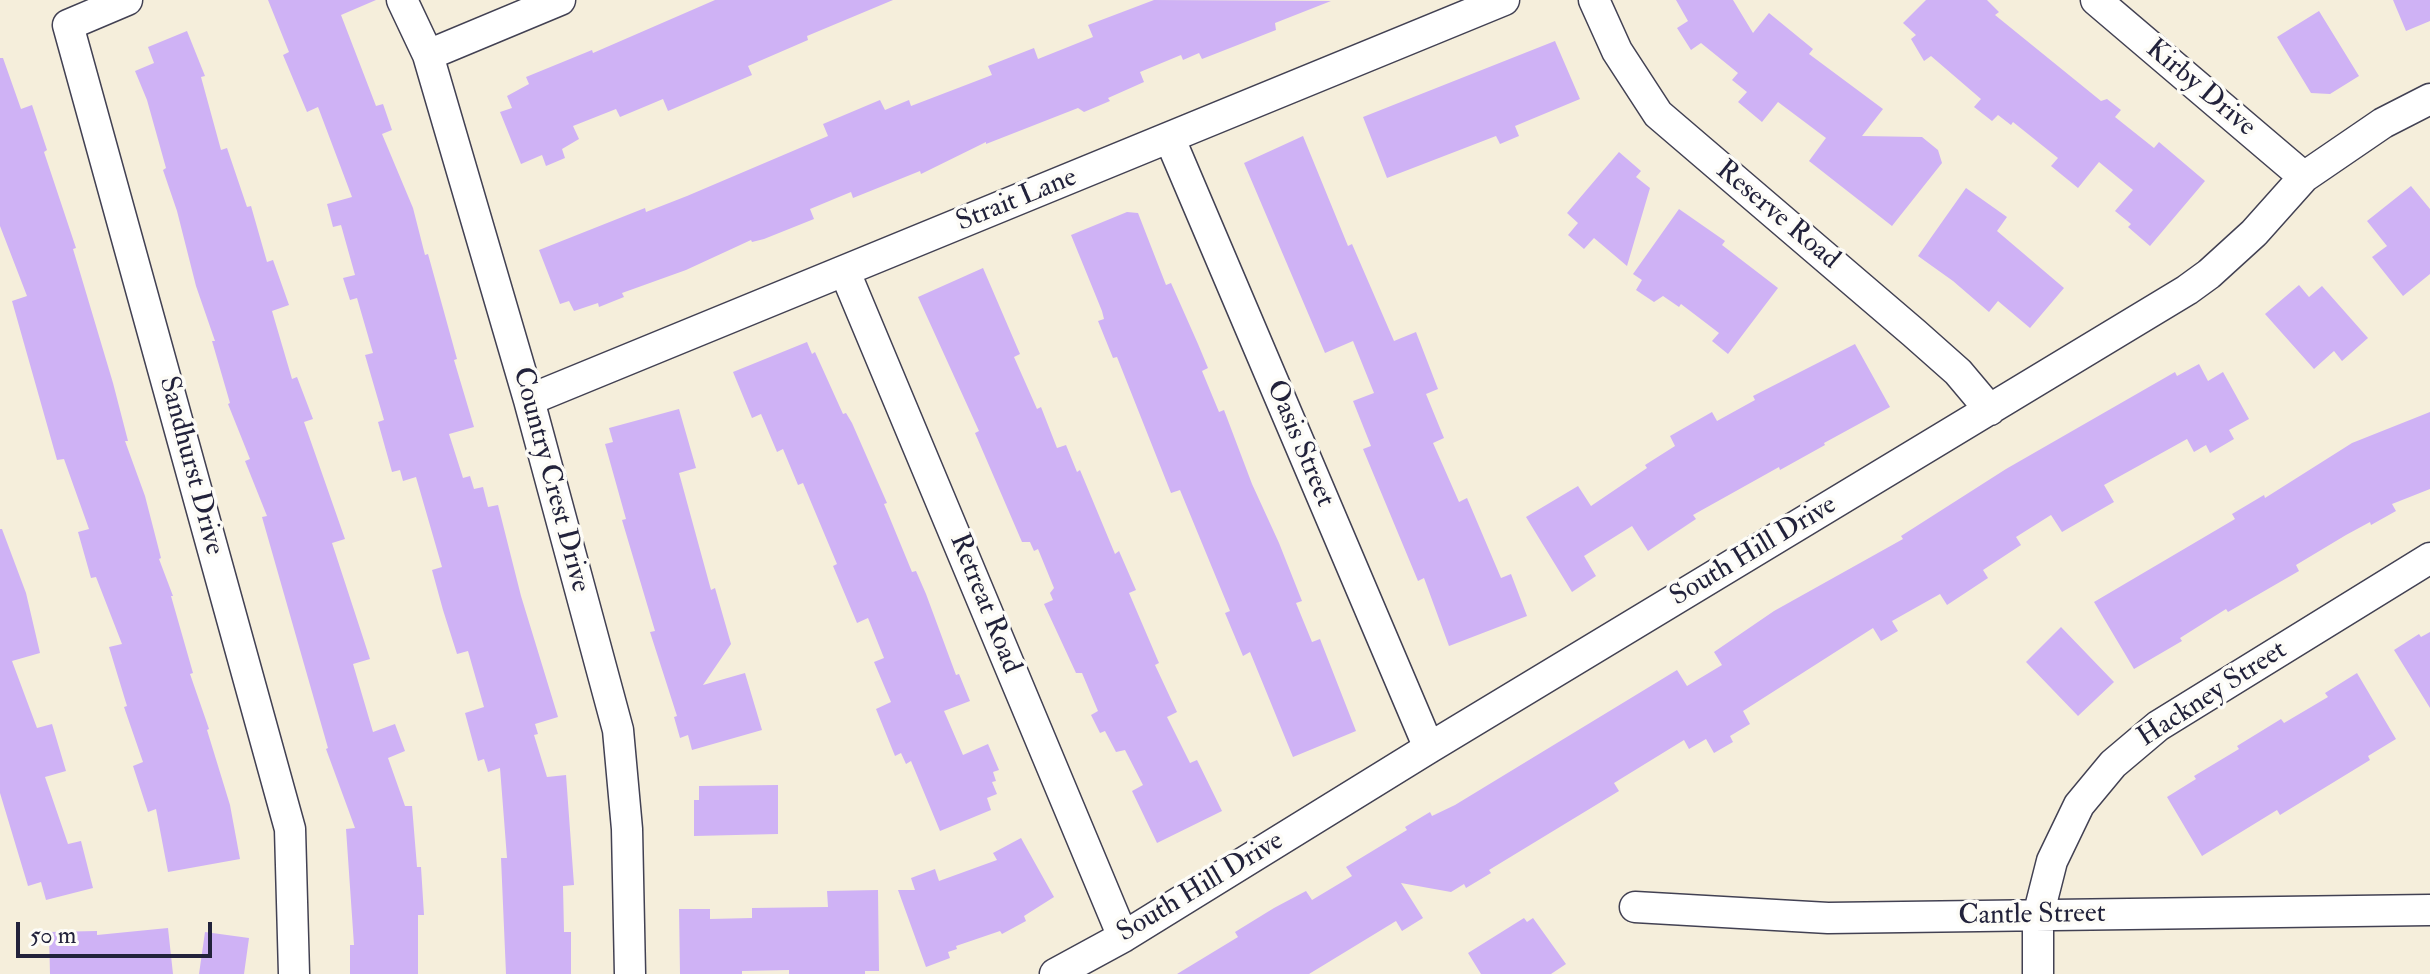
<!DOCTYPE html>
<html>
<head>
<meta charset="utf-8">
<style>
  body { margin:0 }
  #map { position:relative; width:2430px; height:974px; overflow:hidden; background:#f5eedb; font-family:"IM FELL Double Pica",serif }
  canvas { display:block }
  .scale { position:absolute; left:16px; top:922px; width:196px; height:36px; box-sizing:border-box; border:4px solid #22223b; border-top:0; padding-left:10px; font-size:24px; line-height:28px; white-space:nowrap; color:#22223b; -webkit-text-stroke:6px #fdfcf7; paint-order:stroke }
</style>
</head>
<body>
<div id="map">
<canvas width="2430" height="974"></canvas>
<div class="scale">50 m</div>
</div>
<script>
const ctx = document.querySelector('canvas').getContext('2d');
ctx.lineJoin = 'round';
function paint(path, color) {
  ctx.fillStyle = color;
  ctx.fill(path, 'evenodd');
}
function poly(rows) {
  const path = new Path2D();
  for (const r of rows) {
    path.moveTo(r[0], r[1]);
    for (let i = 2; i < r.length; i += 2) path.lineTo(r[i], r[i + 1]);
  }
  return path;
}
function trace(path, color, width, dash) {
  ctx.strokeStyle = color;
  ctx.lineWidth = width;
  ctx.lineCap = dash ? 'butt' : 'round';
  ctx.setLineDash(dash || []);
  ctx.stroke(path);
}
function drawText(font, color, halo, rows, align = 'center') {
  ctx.font = font + ' "IM FELL Double Pica",serif';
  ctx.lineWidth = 7;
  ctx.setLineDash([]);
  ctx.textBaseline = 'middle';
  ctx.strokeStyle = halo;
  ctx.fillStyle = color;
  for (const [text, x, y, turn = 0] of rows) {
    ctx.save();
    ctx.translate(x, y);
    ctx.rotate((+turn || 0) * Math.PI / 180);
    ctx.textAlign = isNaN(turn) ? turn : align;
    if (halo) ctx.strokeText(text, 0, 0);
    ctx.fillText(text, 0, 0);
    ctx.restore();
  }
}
paint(poly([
  [268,0,376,0,341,15,376,106,383,104,392,130,382,134,413,208,425,255,428,254,457,359,454,360,474,427,449,434,463,478,470,476,474,489,483,487,488,507,498,505,521,596,558,717,535,724,538,734,534,735,547,777,566,775,574,885,563,886,564,932,571,932,571,974,506,974,501,858,507,858,500,768,488,772,484,759,478,761,465,713,484,707,468,651,457,654,443,610,432,570,442,567,416,477,403,481,400,470,392,472,378,422,384,420,365,355,373,353,357,298,350,300,343,278,355,275,341,225,333,227,327,204,352,197,318,107,307,112,283,55,289,52],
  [715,0,893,0,807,36,808,40,748,66,752,75,668,111,663,99,620,117,616,109,573,126,579,139,562,149,565,158,546,166,542,155,521,164,500,112,512,108,507,96,529,84,526,77,592,50,593,53],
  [1154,0,1331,1,1275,23,1276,30,1202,59,1199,53,1183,60,1181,55,1140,72,1144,82,1108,98,1110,101,1084,112,1078,108,986,144,986,142,921,174,920,171,853,198,851,192,810,209,814,219,764,239,752,242,751,240,686,270,622,293,624,297,599,307,598,303,574,311,569,301,560,304,539,250,645,208,646,212,687,196,828,136,823,124,880,100,885,110,909,100,911,106,992,75,988,66,1034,48,1038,59,1093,37,1088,25],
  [1676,0,1733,0,1753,33,1769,13,1813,49,1809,54,1883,109,1862,136,1922,137,1938,150,1942,163,1892,226,1809,161,1826,138,1778,102,1762,122,1738,102,1747,92,1732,80,1738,73,1701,43,1691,50,1677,28,1688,21],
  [1926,0,1987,0,1999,12,1995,15,2101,101,2107,99,2121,110,2115,117,2154,148,2159,142,2205,181,2150,246,2128,227,2131,224,2115,211,2133,190,2099,162,2078,188,2051,166,2058,158,2013,122,2011,125,1998,115,1992,121,1974,107,1981,99,1931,56,1924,61,1911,39,1916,35,1903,23],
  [2393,0,2430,0,2430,21,2406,31],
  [2319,11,2359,76,2330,94,2311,93,2277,37],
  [187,31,205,76,201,77,221,150,227,148,247,207,251,206,267,262,273,260,289,305,272,311,292,379,297,377,313,419,304,422,345,539,332,543,370,659,353,664,373,732,395,724,405,751,388,758,405,806,412,806,417,867,421,867,424,915,418,915,418,974,350,974,350,945,354,945,346,829,355,828,326,749,328,748,262,517,267,516,245,461,250,459,228,404,230,403,212,341,215,341,196,286,177,211,163,170,166,168,147,100,135,71,154,63,148,47],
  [1555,41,1580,99,1515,126,1519,136,1500,144,1496,136,1387,178,1363,117],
  [0,58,3,58,21,109,32,105,47,150,44,152,76,248,73,249,113,383,128,441,125,441,145,496,161,558,159,559,173,596,171,596,193,673,190,674,209,729,207,730,230,805,240,859,168,872,156,809,148,812,133,766,143,762,124,707,127,706,109,647,122,644,96,577,91,578,78,532,89,529,64,459,57,460,12,301,27,296,0,226],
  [1303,136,1348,246,1352,244,1394,341,1416,332,1438,389,1426,394,1444,438,1433,443,1459,502,1467,498,1501,578,1511,574,1527,616,1449,646,1424,578,1418,581,1363,449,1371,446,1353,401,1374,393,1353,341,1325,353,1244,163],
  [1619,152,1641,171,1636,177,1650,188,1627,266,1594,238,1584,249,1568,235,1578,223,1567,213],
  [2411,186,2430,209,2430,274,2403,296,2372,257,2387,246,2367,221],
  [1966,188,2007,217,1997,231,2064,288,2030,328,1998,301,1989,312,1953,281,1918,256],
  [1679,209,1725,241,1722,245,1778,288,1728,354,1712,341,1719,333,1681,304,1679,307,1663,296,1654,302,1636,290,1642,280,1633,274],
  [1127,212,1138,213,1166,285,1171,283,1198,344,1208,368,1202,371,1219,412,1224,410,1252,484,1279,543,1302,601,1296,603,1312,642,1320,639,1356,731,1293,757,1250,652,1243,656,1225,613,1230,611,1180,490,1171,493,1117,357,1113,358,1098,321,1104,319,1102,311,1071,235],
  [983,268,1020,354,1014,357,1037,409,1041,407,1057,448,1066,445,1077,472,1080,470,1115,554,1119,551,1136,590,1129,593,1159,663,1155,665,1177,712,1167,717,1190,763,1197,760,1222,811,1157,843,1132,791,1143,785,1125,750,1116,752,1105,731,1100,733,1091,715,1098,711,1082,673,1076,673,1044,604,1053,600,1050,593,1054,588,1038,549,1034,551,1030,542,1022,542,975,433,979,431,918,297],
  [2299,285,2309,297,2322,286,2368,338,2342,361,2334,351,2314,369,2265,314],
  [807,342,812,354,815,352,843,414,846,413,852,423,887,503,884,504,912,572,916,571,926,594,956,675,959,674,970,701,944,711,963,755,988,744,999,770,993,772,996,781,992,782,997,794,987,798,991,810,940,831,911,761,906,764,901,753,895,756,876,709,891,702,874,662,884,658,868,618,857,623,833,566,837,564,803,483,798,485,783,449,777,452,761,414,752,418,733,372],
  [1855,344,1890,407,1824,443,1825,445,1780,470,1779,467,1693,515,1696,519,1648,551,1632,526,1584,556,1596,576,1572,592,1526,517,1578,486,1591,506,1647,468,1645,465,1675,446,1670,436,1712,412,1717,421,1755,400,1753,396],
  [2199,364,2208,381,2223,372,2249,419,2229,430,2234,439,2210,453,2206,445,2194,452,2187,439,2104,485,2114,502,2062,532,2051,515,2016,537,2021,545,1983,570,1988,578,1947,605,1940,594,1892,621,1898,631,1881,641,1873,628,1743,711,1750,724,1730,736,1733,742,1714,753,1706,739,1689,749,1684,740,1614,783,1619,791,1489,870,1491,873,1466,888,1464,884,1451,892,1401,883,1423,918,1402,931,1396,921,1309,974,1177,974,1238,937,1235,932,1274,908,1306,891,1312,900,1352,876,1346,867,1407,830,1405,827,1430,812,1432,816,1455,805,1677,670,1687,686,1722,665,1714,652,1774,611,1903,539,1901,536,2006,469,2175,372,2177,376],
  [679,409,696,468,679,473,711,590,715,588,731,644,703,685,745,673,762,730,692,750,688,735,680,738,674,717,677,716,650,632,655,631,622,520,626,519,605,444,613,442,609,428],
  [2430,412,2430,489,2392,504,2396,511,2371,525,2370,522,2346,535,2296,565,2299,571,2228,612,2226,609,2180,638,2182,641,2134,669,2094,602,2235,519,2232,514,2264,495,2265,498,2352,443],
  [0,529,2,529,26,593,40,653,12,661,37,728,52,724,66,771,45,777,68,844,81,841,93,888,46,900,41,882,28,886,0,793],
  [2061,627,2114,682,2078,716,2026,662],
  [2430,632,2430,708,2394,650,2419,634,2421,637],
  [2357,673,2396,739,2368,756,2370,760,2280,815,2277,810,2202,856,2167,797,2196,779,2194,776,2239,749,2237,746,2281,719,2284,723,2328,697,2325,693],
  [778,785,778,834,694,836,694,800,699,800,699,786],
  [1021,838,1054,897,1024,916,1026,921,1002,934,1000,931,956,946,957,949,948,952,950,958,926,967,898,890,915,890,911,878,935,869,939,881,997,860,993,853],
  [878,890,879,971,865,971,865,974,789,974,789,970,742,971,742,974,680,974,679,909,710,909,710,919,752,918,752,908,828,907,827,891],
  [1524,918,1527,922,1533,918,1566,964,1551,974,1481,974,1468,953],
  [168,928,173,974,50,974,49,932,97,931,97,935],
  [205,932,249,938,244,974,199,974]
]), '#cfb2f5');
const minor = poly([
  [127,0,68,25,290,829,294,974],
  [402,0,428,55,529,400,618,730,627,829,630,974],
  [1594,0,1617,51,1658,114,1914,333,1958,372,1990,410],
  [2096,0,2304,177],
  [428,55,560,0],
  [1170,139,1429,748],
  [845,272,1123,937],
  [529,400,1504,0],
  [1635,907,1828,918,2430,910],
  [1055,974,1123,937,1429,748,2187,290,2209,274,2254,233,2304,177,2383,123,2430,99],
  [2038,974,2038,916,2052,861,2079,805,2113,764,2158,726,2430,558]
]);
trace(minor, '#424153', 33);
trace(minor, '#fff', 30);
drawText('28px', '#22223b', '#fdfcf7', [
  ["Kirby Drive",2200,89,40],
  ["Strait Lane",1017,201,-22],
  ["Reserve Road",1777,216,40],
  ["Oasis Street",1299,444,67],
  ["Sandhurst Drive",190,466,75],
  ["Country Crest Drive",550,480,75],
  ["South Hill Drive",1754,552,-31],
  ["Retreat Road",984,604,68],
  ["Hackney Street",2213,695,-33],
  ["South Hill Drive",1201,888,-31],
  ["Cantle Street",2032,916,-1]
]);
</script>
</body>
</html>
